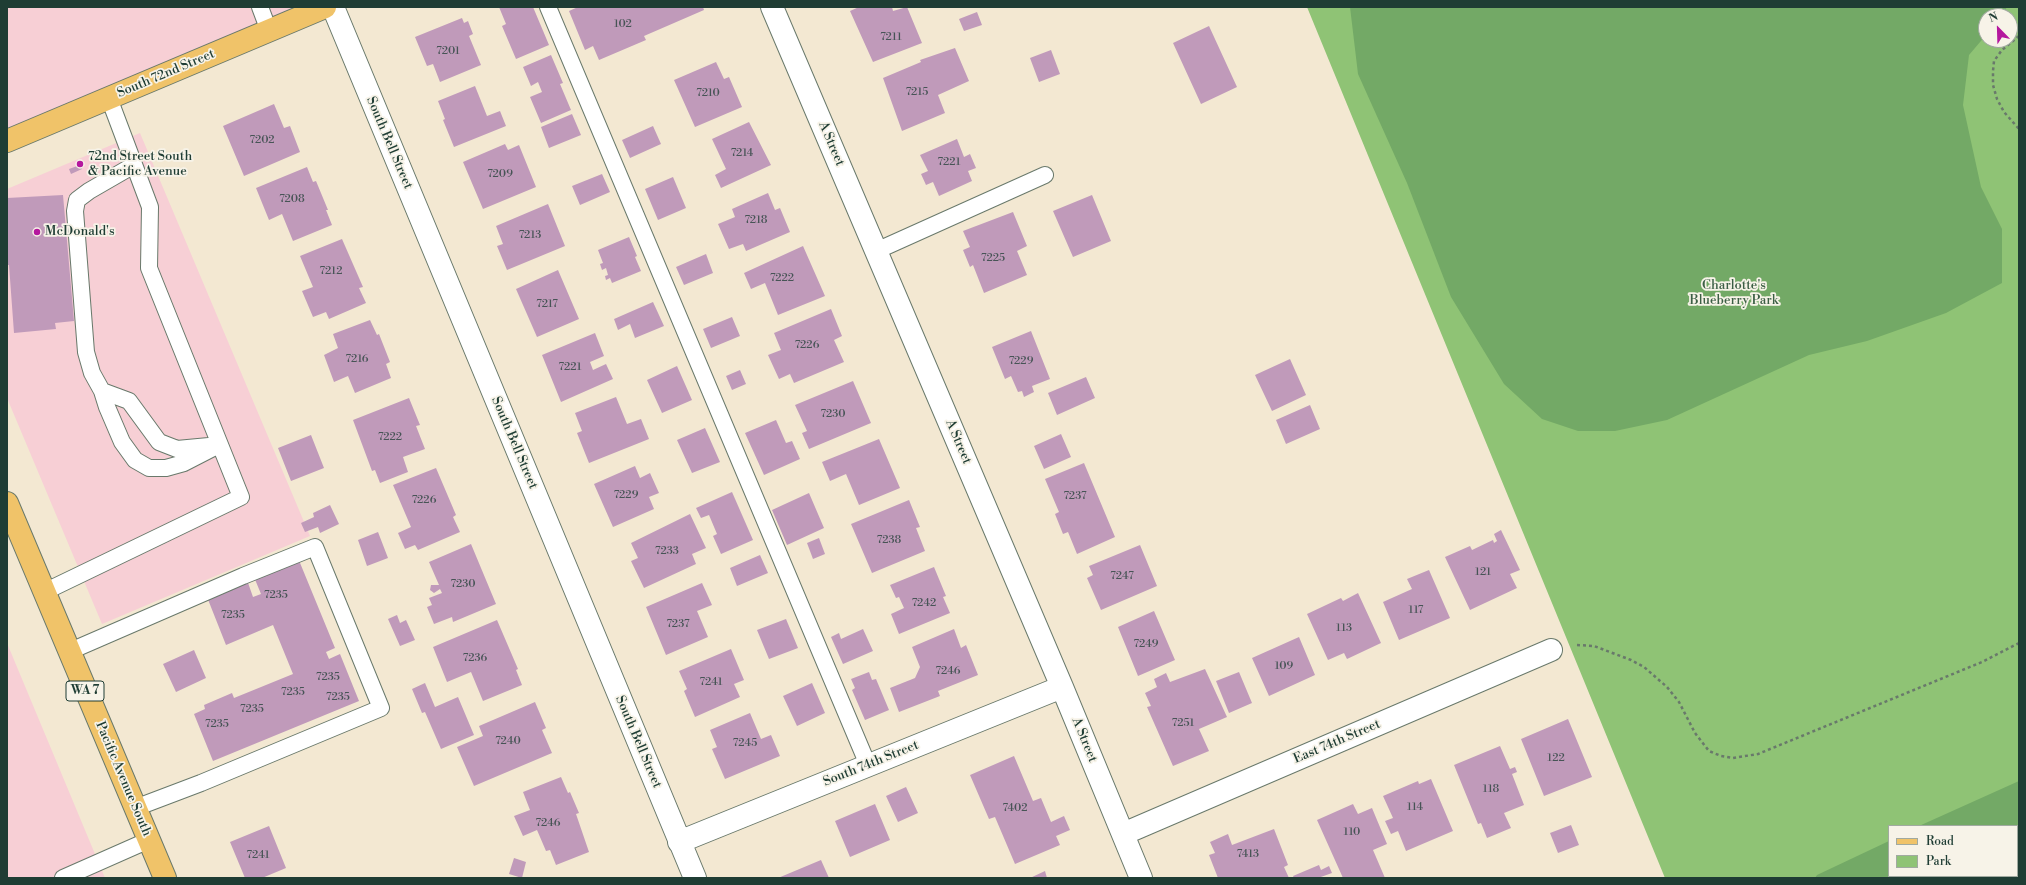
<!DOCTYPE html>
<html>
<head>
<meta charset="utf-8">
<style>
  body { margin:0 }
  #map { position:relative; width:2026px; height:885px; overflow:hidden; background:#f3e8d2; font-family:"Libre Bodoni",serif }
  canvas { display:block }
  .frame { position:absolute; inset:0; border:8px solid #1f3d34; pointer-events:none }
  .legend { position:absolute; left:1888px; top:825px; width:130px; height:52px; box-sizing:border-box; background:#f7f3e8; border:1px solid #a1aaa0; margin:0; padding:5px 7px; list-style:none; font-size:12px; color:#1f3d34 }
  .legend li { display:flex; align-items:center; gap:8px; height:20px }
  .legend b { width:20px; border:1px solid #a1aaa0 }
  .north { position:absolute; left:1978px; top:8px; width:40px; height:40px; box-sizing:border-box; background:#f7f3e8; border:1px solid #a1aaa0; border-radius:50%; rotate:337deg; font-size:11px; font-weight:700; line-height:16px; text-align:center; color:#1f3d34 }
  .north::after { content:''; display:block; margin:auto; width:14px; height:18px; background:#b5179e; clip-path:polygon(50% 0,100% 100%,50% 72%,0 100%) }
</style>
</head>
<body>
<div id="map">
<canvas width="2026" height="885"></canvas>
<div class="frame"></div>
<ul class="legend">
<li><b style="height:5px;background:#f0c369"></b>Road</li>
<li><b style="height:11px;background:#8fc375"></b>Park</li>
</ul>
<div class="north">N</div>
</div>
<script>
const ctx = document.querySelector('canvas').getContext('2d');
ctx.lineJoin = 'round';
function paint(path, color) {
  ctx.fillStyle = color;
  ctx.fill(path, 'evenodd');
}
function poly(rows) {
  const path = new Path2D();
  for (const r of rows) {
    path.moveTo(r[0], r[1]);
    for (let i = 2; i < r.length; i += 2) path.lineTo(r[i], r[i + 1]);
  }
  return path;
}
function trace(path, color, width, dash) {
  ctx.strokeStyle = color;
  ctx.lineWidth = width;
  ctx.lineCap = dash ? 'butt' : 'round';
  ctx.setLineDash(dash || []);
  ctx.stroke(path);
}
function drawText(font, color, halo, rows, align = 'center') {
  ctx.font = font + ' "Libre Bodoni",serif';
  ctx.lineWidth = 3.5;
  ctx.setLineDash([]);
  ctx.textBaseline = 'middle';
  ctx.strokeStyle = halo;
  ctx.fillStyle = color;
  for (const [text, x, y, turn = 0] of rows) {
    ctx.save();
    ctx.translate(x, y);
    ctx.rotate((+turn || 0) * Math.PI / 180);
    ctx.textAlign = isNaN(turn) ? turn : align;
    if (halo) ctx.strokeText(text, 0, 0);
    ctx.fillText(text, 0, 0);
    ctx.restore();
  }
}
paint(poly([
  [7,7,291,7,296,19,7,141],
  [140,133,310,536,102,624,7,398,7,189],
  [7,643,105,878,7,878]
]), '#f7cfd5');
paint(poly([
  [1307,7,2019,7,2019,878,1665,878],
  [1986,16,2010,16,2010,40,1986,40],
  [1889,826,2017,826,2017,876,1889,876]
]), '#8fc375');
paint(poly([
  [1350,7,2007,7,2002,16,1986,16,1986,35,1969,55,1963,105,1981,187,2002,229,2002,283,1946,313,1867,341,1809,355,1667,420,1615,431,1578,431,1542,419,1504,384,1451,297,1407,183,1358,74],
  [2019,781,2019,878,1815,878,1817,875,1889,841,1889,876,2017,876,2017,826,1919,826]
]), '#73a966');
paint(poly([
  [499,7,533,7,549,45,516,59,502,26,506,24],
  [578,7,703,7,704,10,644,36,646,40,599,60,593,46,585,50,569,11],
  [859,7,892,7,893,11,907,7,922,43,873,62,850,11],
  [977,12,982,25,964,31,959,19],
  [462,18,464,23,468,21,473,34,469,36,481,65,440,82,433,64,427,66,415,37],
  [1209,26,1237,87,1201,104,1173,43],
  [955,48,969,81,938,95,945,113,902,131,883,78,921,62,920,60],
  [1051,50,1060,74,1039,82,1030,58],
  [551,55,563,83,560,84,571,110,541,123,530,97,542,92,538,82,531,86,523,67],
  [716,62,724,79,729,77,742,107,695,127,674,80],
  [475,86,487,116,500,111,506,126,454,147,443,120,445,119,438,101],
  [274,104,284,128,290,126,300,152,244,176,223,126],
  [572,114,581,135,549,148,541,127],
  [749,122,771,165,721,188,715,175,726,169,712,139],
  [653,126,661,144,630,158,622,140],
  [957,139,964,157,970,154,976,168,968,171,972,181,939,196,933,182,926,185,921,174,928,171,920,155],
  [505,144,508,150,519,145,536,187,483,209,463,162],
  [80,165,82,169,71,174,69,169],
  [307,167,313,182,316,181,328,210,326,210,332,225,293,241,282,214,269,220,256,188],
  [602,174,610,192,580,205,572,186],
  [673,177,686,208,658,220,645,189],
  [768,193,775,210,780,208,790,232,746,251,743,244,729,249,718,224,735,217,732,209],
  [63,195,74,321,55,323,56,329,14,333,9,265,7,265,7,198],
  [1092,195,1111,241,1073,257,1053,211],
  [548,204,565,246,507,270,497,246,503,244,496,226],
  [1013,212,1027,246,1017,251,1027,275,984,293,973,265,970,267,963,250,970,247,963,231],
  [629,237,637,256,635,257,641,271,612,283,610,278,606,280,605,276,608,275,606,268,602,270,600,264,603,263,598,250],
  [342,239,363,287,359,288,366,303,329,319,326,312,313,317,302,291,313,287,300,256],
  [803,246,825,296,778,315,765,283,751,289,744,273],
  [706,254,713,273,684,285,676,267],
  [558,270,579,319,537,337,516,289],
  [653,302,664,326,635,338,630,324,618,330,614,319],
  [831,309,842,336,834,340,844,362,794,383,790,374,779,379,768,355,781,350,774,333],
  [732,317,740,336,711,348,703,329],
  [370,320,377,335,379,334,390,362,386,364,391,378,355,393,348,376,334,382,324,355,338,348,333,334],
  [1031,331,1050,379,1032,386,1034,392,1024,397,1022,391,1018,392,1011,376,1005,379,992,347],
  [595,333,604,356,590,362,593,370,606,364,613,379,561,402,542,355],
  [1290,359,1306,395,1272,411,1255,375],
  [677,366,692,400,662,413,647,380],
  [740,370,746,384,732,390,726,376],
  [1086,377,1095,398,1057,415,1048,393],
  [853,381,871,423,809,449,802,433,807,431,795,405],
  [616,397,627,424,641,419,649,439,589,463,577,433,582,431,575,413],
  [409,398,420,425,416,426,425,449,403,457,408,472,380,483,375,470,372,471,353,420],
  [1310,405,1320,429,1286,444,1276,420],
  [776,420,786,443,792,441,800,459,764,475,745,433],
  [705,428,720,462,692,473,677,440],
  [1061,434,1071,457,1044,469,1034,446],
  [311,435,324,468,291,481,278,448],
  [879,439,900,488,859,505,846,474,830,481,822,462],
  [1084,463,1115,537,1077,554,1068,532,1063,534,1055,514,1059,512,1045,479],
  [635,466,640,478,650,473,659,493,649,497,654,509,613,527,594,484],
  [436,468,456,515,453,517,460,532,418,550,415,545,405,549,398,533,411,527,393,485],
  [732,492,753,540,721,554,713,536,717,534,709,515,701,518,696,508],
  [809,493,824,528,787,545,772,510],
  [909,500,920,527,916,528,925,551,872,573,851,524],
  [330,505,339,524,320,533,318,527,305,532,301,523,314,517,313,513],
  [690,514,706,548,692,554,696,564,644,588,631,561,638,558,631,543],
  [1501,530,1520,570,1510,574,1517,588,1470,610,1445,557,1470,546,1472,550,1493,540,1494,543,1497,541,1494,534],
  [378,532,388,558,367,566,358,540],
  [819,538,825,554,813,559,807,543],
  [471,544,496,604,453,622,452,617,434,624,427,607,432,605,429,598,442,593,440,589,434,593,430,590,431,585,439,585,429,562],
  [1140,545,1157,586,1101,610,1087,578,1093,575,1089,566],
  [760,555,768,573,737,586,730,568],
  [298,558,335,648,326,652,329,659,340,654,359,701,213,761,194,714,205,709,204,705,232,693,234,698,293,674,273,625,226,645,207,597,247,580,253,597,261,594,254,577],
  [934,567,946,596,943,597,950,613,899,634,891,614,904,608,899,597,896,598,890,585],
  [1429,570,1450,618,1399,640,1383,602,1412,589,1407,579],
  [702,583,712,605,697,611,708,637,666,655,646,607],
  [1358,593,1381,643,1347,659,1344,653,1328,660,1307,614,1341,598,1343,601],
  [1154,611,1175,660,1138,676,1118,627],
  [397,615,400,623,406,620,415,640,400,646,388,619],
  [786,619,798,648,769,659,757,630],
  [497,620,518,669,516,670,522,685,483,701,471,672,447,682,433,647],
  [863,629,873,651,843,664,831,637,839,633,841,639],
  [954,629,961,648,966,645,978,675,938,691,940,696,899,712,890,688,915,678,920,667,912,647],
  [1299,637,1315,675,1269,696,1252,658],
  [731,649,744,680,734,684,740,697,695,717,684,691,687,689,679,671],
  [194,650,206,678,176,692,163,664],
  [1205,669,1227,717,1199,729,1209,751,1173,766,1147,707,1151,706,1145,693,1157,687,1154,679,1166,673,1170,682],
  [869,672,872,680,876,679,889,710,865,720,852,690,855,688,851,679],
  [1239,672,1252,703,1229,713,1216,681],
  [425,683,435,707,458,697,474,735,441,749,425,712,422,713,412,689],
  [812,683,825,713,797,726,783,696],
  [535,702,546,728,542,730,552,753,474,786,457,747,483,736,479,726],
  [750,713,761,739,771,735,780,756,725,779,712,749,717,747,710,730],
  [1568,719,1592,777,1544,796,1521,739],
  [1500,746,1510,769,1515,767,1517,772,1512,774,1524,805,1504,813,1511,828,1487,838,1481,823,1478,824,1454,765],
  [1014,756,1033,801,1041,798,1051,822,1064,816,1070,830,1056,836,1060,845,1015,864,995,817,989,819,970,775],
  [561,777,568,793,570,792,579,813,576,814,589,852,556,865,550,850,546,851,537,830,523,836,514,816,530,810,523,792],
  [1431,779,1453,831,1406,851,1398,831,1391,834,1385,821,1393,818,1383,796,1418,781,1419,784],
  [906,787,918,813,898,822,886,796],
  [875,804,890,840,850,857,835,821],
  [1353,804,1358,814,1372,808,1387,844,1373,850,1385,878,1343,878,1317,820],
  [1571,825,1579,845,1558,853,1550,833],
  [269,826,286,868,262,878,245,878,230,842],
  [1274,829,1288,865,1284,867,1289,878,1218,878,1209,855,1215,853,1210,842,1228,834,1232,845],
  [514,858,526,862,522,878,509,874],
  [821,860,829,878,778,878],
  [1319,865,1321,870,1329,866,1332,873,1318,878,1294,878,1293,876],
  [1045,871,1047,878,1030,878]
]), '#c09aba');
const service = poly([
  [260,7,269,31],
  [548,7,868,765],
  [134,165,89,191,77,200,75,211,86,352,92,373,102,391,107,407,122,442,135,460,149,468,166,468,184,463,219,445],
  [876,251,1045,175],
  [102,391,129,401,159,442,177,449,209,446],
  [44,592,241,497,149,268,150,207,109,98],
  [68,652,243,576,315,547,381,708,201,783,135,808],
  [63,878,149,840]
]);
const minor = poly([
  [333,7,695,878],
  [772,7,1062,687,1141,878],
  [1123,834,1551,650],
  [679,842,1062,687]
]);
const primary = poly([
  [7,141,325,7],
  [7,503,165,878]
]);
trace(service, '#69796b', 18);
trace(minor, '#69796b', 24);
trace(primary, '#69796b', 24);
trace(poly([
  [2019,36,2002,50,1994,61,1993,71,1993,85,1997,99,2004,112,2019,129],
  [1577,645,1594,646,1631,660,1644,667,1667,687,1679,702,1695,733,1709,751,1721,756,1733,758,1758,754,1982,662,2019,643]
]), '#69796b', 2.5, [3, 3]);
trace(service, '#fff', 16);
trace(minor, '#fff', 22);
trace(primary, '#f0c369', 22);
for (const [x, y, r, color] of [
  [80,164,4,"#b5179e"],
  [37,232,4,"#b5179e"]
]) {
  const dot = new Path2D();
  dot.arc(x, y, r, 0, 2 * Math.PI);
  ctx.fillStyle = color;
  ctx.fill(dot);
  trace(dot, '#f7f3e8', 1.5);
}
drawText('11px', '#475456', null, [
  ["102",623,24],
  ["7211",891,37],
  ["7201",448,51],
  ["7215",917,92],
  ["7210",708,93],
  ["7202",262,140],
  ["7214",742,153],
  ["7221",949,162],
  ["7209",500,174],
  ["7208",292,199],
  ["7218",756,220],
  ["7213",530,235],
  ["7225",993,258],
  ["7212",331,271],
  ["7222",782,278],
  ["7217",547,304],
  ["7226",807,345],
  ["7216",357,359],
  ["7229",1021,361],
  ["7221",570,367],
  ["7230",833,414],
  ["7222",390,437],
  ["7229",626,495],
  ["7237",1075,496],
  ["7226",424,500],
  ["7238",889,540],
  ["7233",667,551],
  ["121",1483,572],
  ["7247",1122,576],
  ["7230",463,584],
  ["7235",276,595],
  ["7242",924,603],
  ["117",1416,610],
  ["7235",233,615],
  ["7237",678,624],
  ["113",1344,628],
  ["7249",1146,644],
  ["7236",475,658],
  ["109",1284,666],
  ["7246",948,671],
  ["7235",328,677],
  ["7241",711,682],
  ["7235",293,692],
  ["7235",338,697],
  ["7235",252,709],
  ["7251",1183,723],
  ["7235",217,724],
  ["7240",508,741],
  ["7245",745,743],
  ["122",1556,758],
  ["118",1491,789],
  ["114",1415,807],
  ["7402",1015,808],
  ["7246",548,823],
  ["110",1352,832],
  ["7413",1248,854],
  ["7241",258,855]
]);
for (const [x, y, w] of [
  [85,691,38]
]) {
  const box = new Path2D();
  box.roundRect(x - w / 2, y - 10, w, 20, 3);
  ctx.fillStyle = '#f7f3e8';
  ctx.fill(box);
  trace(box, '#1f3d34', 1);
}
drawText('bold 12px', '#1f3d34', null, [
  ["WA 7",85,691]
]);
drawText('13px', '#1f3d34', '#f7f3e8', [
  ["South 72nd Street",166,74,-23],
  ["South Bell Street",389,143,67],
  ["A Street",831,144,67],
  ["A Street",958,442,67],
  ["South Bell Street",514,443,67],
  ["A Street",1084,740,68],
  ["South Bell Street",638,742,67],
  ["East 74th Street",1337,742,-23],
  ["South 74th Street",871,764,-22],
  ["Pacific Avenue South",123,779,67]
]);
drawText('13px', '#1f3d34', '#f7f3e8', [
  ["72nd Street South",88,157],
  ["& Pacific Avenue",88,172],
  ["McDonald's",45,232]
], 'left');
drawText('13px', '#3b5e44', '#f7f3e8', [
  ["Charlotte's",1734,286],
  ["Blueberry Park",1734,301]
]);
</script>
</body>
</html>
